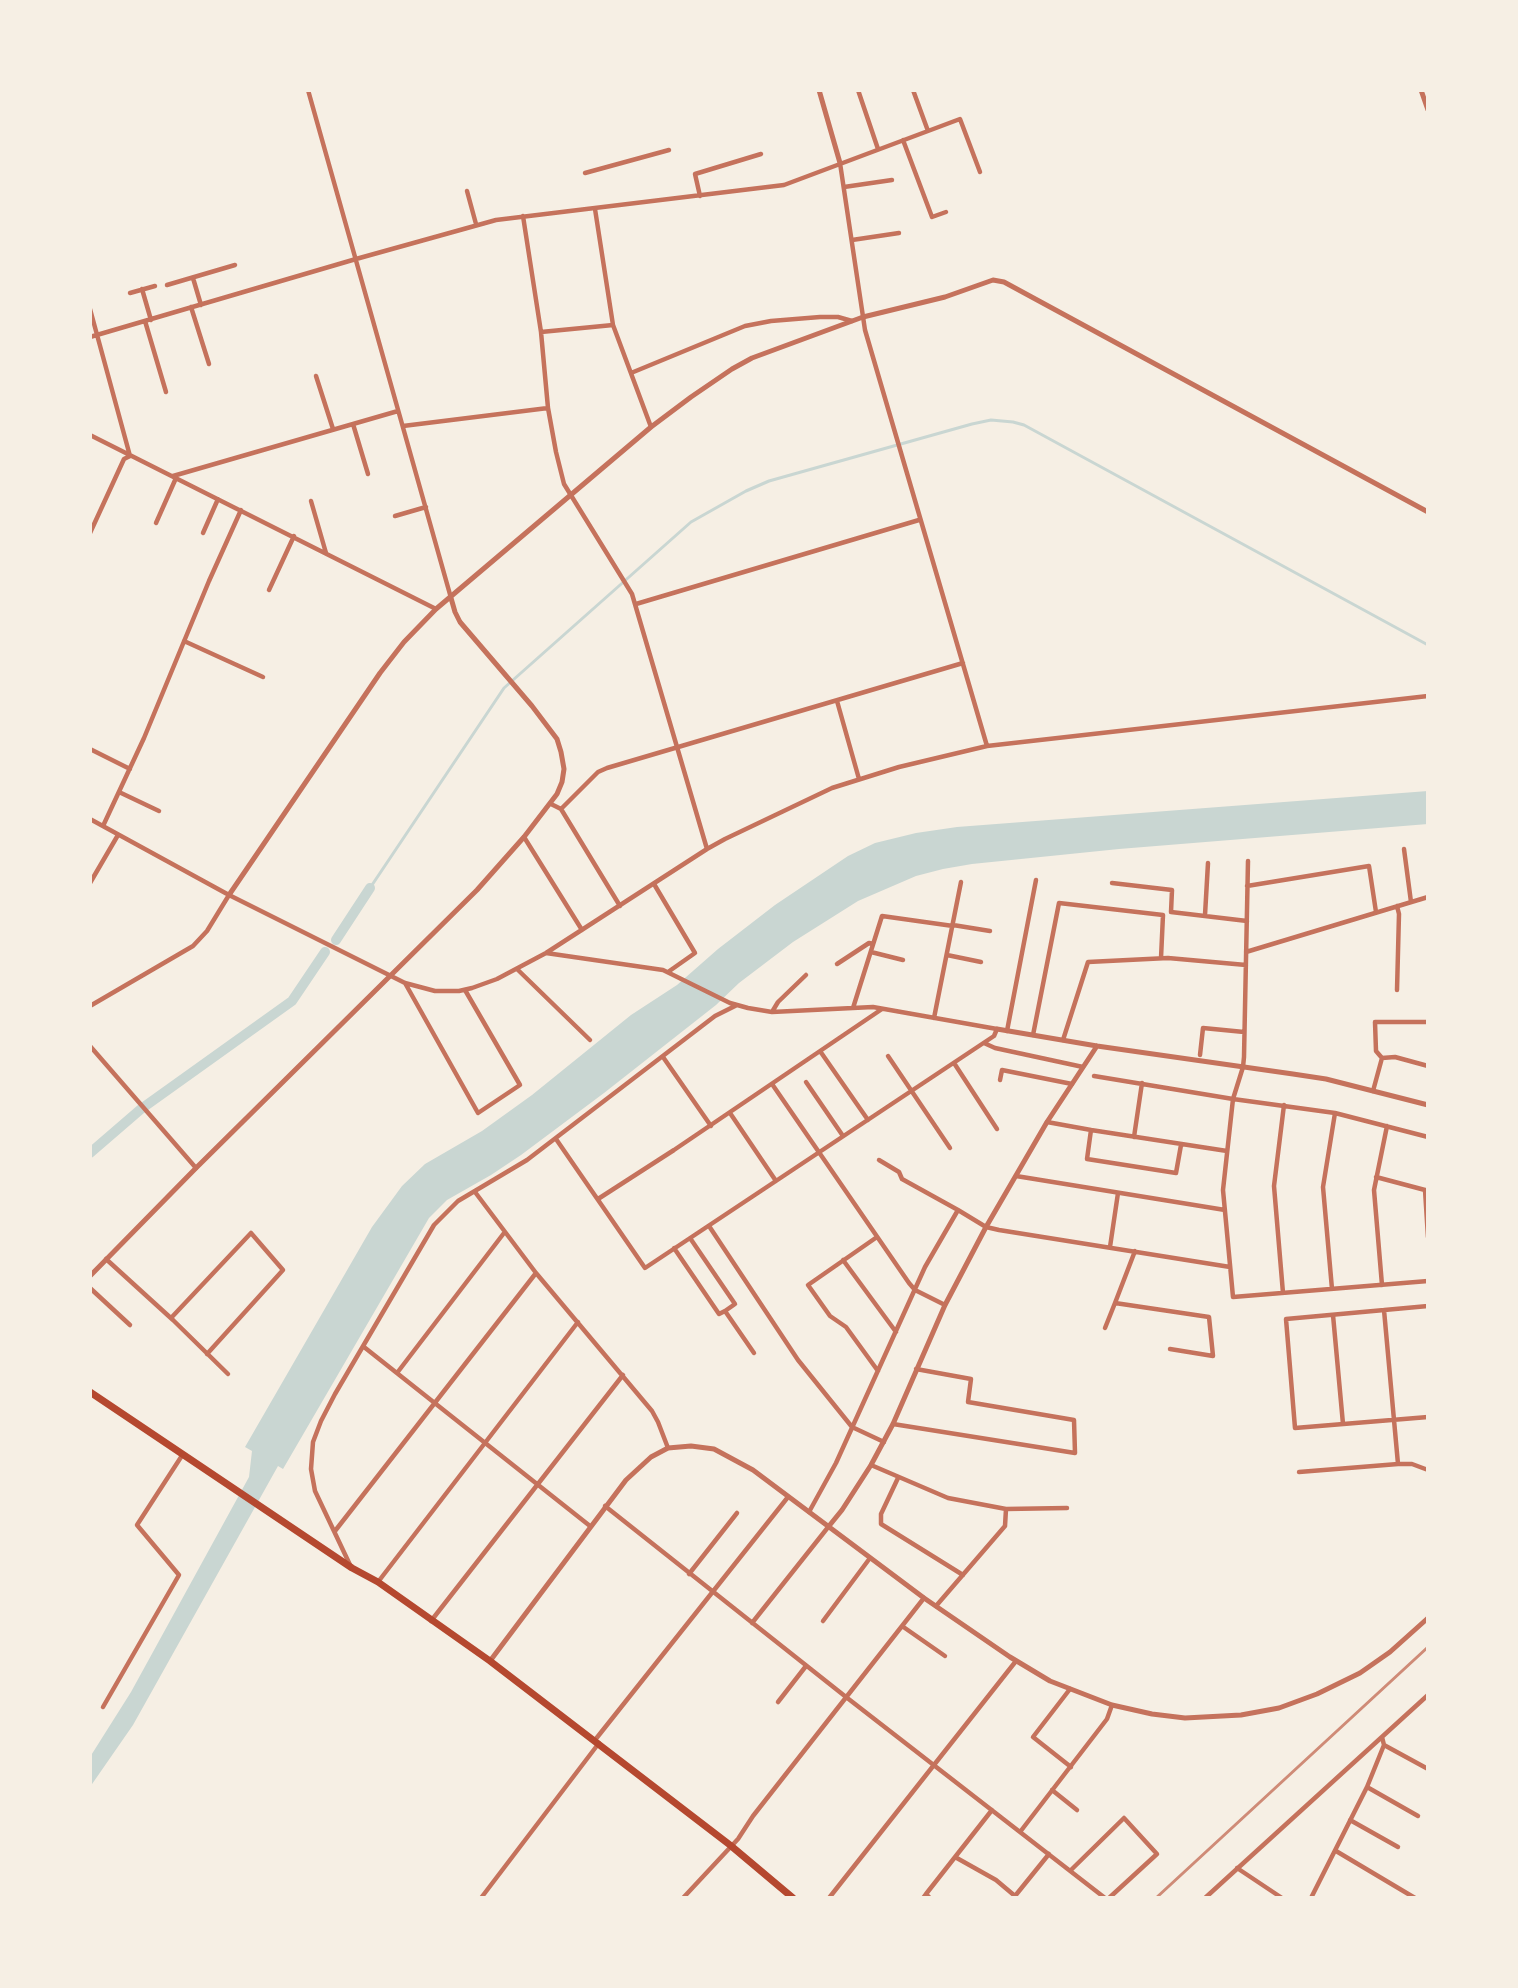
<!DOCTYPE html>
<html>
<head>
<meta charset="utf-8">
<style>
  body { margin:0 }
  #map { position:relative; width:1518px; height:1988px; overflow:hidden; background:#f6efe4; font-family:"Source Sans 3",sans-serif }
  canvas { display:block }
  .frame { position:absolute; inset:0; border:92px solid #f6efe4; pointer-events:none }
</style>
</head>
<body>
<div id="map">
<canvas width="1518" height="1988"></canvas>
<div class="frame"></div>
</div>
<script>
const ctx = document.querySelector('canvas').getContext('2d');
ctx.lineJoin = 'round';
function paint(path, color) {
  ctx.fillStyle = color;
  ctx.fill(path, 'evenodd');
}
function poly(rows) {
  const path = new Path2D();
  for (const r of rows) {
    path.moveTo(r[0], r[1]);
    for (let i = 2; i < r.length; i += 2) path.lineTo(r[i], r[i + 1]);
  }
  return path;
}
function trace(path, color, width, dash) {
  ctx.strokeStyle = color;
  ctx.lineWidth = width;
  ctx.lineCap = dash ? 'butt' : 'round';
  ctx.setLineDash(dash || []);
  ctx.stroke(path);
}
paint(poly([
  [1428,791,1428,824,1119,849,972,864,943,869,916,876,858,901,793,942,739,983,716,1005,604,1093,521,1155,491,1175,447,1200,429,1218,283,1469,278,1466,133,1725,90,1787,90,1757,131,1692,249,1477,252,1451,245,1447,372,1227,402,1186,425,1164,482,1131,532,1095,631,1015,677,985,718,949,775,905,848,856,875,843,916,833,957,827]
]), '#c9d6d2');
trace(poly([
  [370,888,504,688,691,522,746,491,769,481,972,424,991,420,1013,422,1024,425,1428,645]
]), '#c9d6d2', 3);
trace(poly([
  [336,940,370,888],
  [90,1153,141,1109,292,1001,325,952]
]), '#c9d6d2', 10);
trace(poly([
  [308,90,451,598],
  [858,90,878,149],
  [913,90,928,131],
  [903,140,932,217,946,212],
  [840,163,865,330,987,746],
  [585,173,669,150],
  [844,187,892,180],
  [467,191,476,224],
  [700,196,695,174,761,154],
  [595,209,613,325,651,427],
  [523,216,541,332,548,408,556,452,564,484,632,594,707,849],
  [852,240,899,233],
  [193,278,201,305],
  [167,285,235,265],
  [142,289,151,320],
  [130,293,155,286],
  [191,307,209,364],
  [90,309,130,456],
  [145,321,166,392],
  [541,332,613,325],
  [90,337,356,259,496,220,784,185,960,119,980,172],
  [631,373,745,326,771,321,820,317,838,317,852,321],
  [316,376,333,429],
  [353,424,368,474],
  [403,426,548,408],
  [90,435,436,609],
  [173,476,398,411],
  [311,501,326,553],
  [395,516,426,507],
  [156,523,176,478],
  [90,533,124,459,130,456],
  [203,533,218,499],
  [269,590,294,536],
  [636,604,919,520],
  [184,641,263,677],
  [837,701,859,779],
  [90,749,130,769],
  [119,792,159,811],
  [551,804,561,809,620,906],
  [561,809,598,772,607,768,963,663],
  [90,819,229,895,405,983,435,991,459,991,472,988,497,979,546,953,707,849,725,839,832,788,899,767,987,746,1428,696],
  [103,826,144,738,209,581,241,510],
  [524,837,582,930],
  [1404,849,1411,902],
  [1248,861,1244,1057,1243,1067,1233,1099,1223,1190,1233,1297,1428,1281],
  [90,883,118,835],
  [1112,883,1172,890,1171,912,1247,921],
  [654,884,695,953,668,972],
  [1247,886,1369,866,1376,912],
  [1397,906,1399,914,1397,990],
  [1205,915,1208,863],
  [953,925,990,931],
  [871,952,903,960],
  [1246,952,1428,897],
  [546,953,663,970,730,1003,748,1008,772,1012,873,1007,997,1029,994,1036,645,1268,556,1139],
  [947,955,981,962],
  [837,964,869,943,873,944],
  [517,969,590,1040],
  [405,983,478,1113,520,1085,465,990],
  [90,1006,193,946,207,931,229,895],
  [853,1008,882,916,953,926],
  [772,1012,778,1002,806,975],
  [934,1018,961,882],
  [1007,1031,1036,880],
  [1033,1035,1059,903,1163,915,1161,958],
  [1063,1040,1088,962,1168,958,1246,965],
  [984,1043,995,1048,1083,1067],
  [90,1046,196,1168],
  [820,1051,868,1120],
  [1200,1055,1203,1028,1244,1032],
  [888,1056,950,1148],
  [663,1057,711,1126],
  [1382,1058,1395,1057,1428,1066],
  [954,1063,997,1129],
  [1094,1076,1233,1099,1335,1113,1428,1137],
  [1000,1080,1002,1070,1072,1084],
  [806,1082,843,1136],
  [772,1084,909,1283,915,1290,945,1305],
  [1373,1091,1382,1058,1376,1051,1375,1022,1428,1022],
  [730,1113,776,1181],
  [1047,1122,1091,1130],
  [1134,1137,1142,1083],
  [1181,1145,1176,1173,1087,1159,1091,1130,1227,1151],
  [879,1160,899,1172,902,1179,958,1210],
  [1016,1176,1225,1210],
  [1376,1177,1425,1190],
  [1428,1191,1425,1190,1428,1237],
  [475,1192,536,1273,652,1411,658,1422,668,1448],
  [598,1199,674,1150,882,1009],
  [709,1226,798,1360,852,1427,884,1442],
  [877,1237,808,1285,830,1316,846,1327,878,1371],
  [1110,1247,1118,1193],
  [674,1248,719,1314,725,1311,735,1304,690,1238],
  [1135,1251,1115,1303,1209,1317,1213,1356,1170,1349],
  [106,1259,173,1320,228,1374],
  [843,1260,896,1332],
  [1382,1285,1374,1190,1387,1126],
  [90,1288,130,1325],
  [1332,1289,1323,1187,1335,1113],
  [1283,1293,1274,1186,1284,1105],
  [1428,1306,1286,1319,1295,1428,1428,1417],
  [1384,1310,1398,1464],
  [725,1311,754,1353],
  [1333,1315,1343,1424],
  [171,1318,251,1233,283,1270,207,1354],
  [1105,1328,1115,1303],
  [364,1347,590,1526],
  [397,1373,504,1233],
  [893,1424,1075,1453,1074,1420,968,1402,971,1379,916,1369],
  [871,1465,948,1498,1006,1509,1067,1508],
  [1299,1472,1398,1464,1412,1464,1428,1470],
  [898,1478,881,1514,881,1524,963,1575],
  [605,1506,846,1697,1105,1898],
  [809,1512,836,1463,925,1267,958,1210,986,1227,999,1230,1230,1267],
  [335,1531,536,1273],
  [351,1567,315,1491,311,1469,313,1442,321,1421,335,1394,434,1225,458,1201,527,1160,715,1016,737,1005],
  [689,1574,737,1513],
  [378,1582,578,1322],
  [936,1606,1005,1526,1006,1509],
  [431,1621,623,1375],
  [823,1621,870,1558],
  [752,1623,829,1526],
  [902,1626,945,1656],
  [1070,1689,1033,1737,1071,1767],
  [778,1702,806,1666],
  [103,1707,179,1575,137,1525,183,1454],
  [595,1740,788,1497],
  [1384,1745,1428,1769],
  [1367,1787,1418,1816],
  [1052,1790,1077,1810],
  [1350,1820,1398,1847],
  [1020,1832,1107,1719,1112,1705],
  [1336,1851,1415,1898],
  [955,1857,996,1880,1015,1896],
  [1237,1868,1282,1898],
  [1071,1870,1124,1818,1157,1854,1109,1898],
  [926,1894,992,1810],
  [1015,1896,1049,1854],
  [481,1898,599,1743],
  [683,1898,738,1839,753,1816,924,1598],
  [829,1898,1016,1661],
  [923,1898,926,1894,930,1898],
  [1205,1898,1428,1695],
  [1311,1898,1367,1787,1384,1745,1382,1737]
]), '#c5725c', 4.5);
trace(poly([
  [819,90,840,163],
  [1421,90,1428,110],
  [229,895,380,673,404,642,436,609,651,427,691,397,732,369,752,358,863,317,945,297,993,280,1004,282,1428,512],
  [997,1029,1097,1046,1293,1074,1326,1079,1428,1105],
  [90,1276,196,1168,477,890,524,837,557,794,562,782,564,769,561,752,557,739,532,706,460,622,455,612,451,598],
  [829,1526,842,1510,871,1465,893,1424,945,1305,986,1227,1047,1122,1097,1046],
  [490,1661,626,1480,651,1457,668,1448,691,1446,714,1449,753,1470,924,1598,1010,1657,1050,1681,1112,1705,1152,1714,1185,1718,1241,1715,1279,1708,1317,1694,1360,1673,1390,1652,1428,1618]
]), '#c5725c', 5);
trace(poly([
  [90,1392,352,1568,378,1582,490,1661,730,1845,793,1898]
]), '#b5482f', 7);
trace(poly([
  [1156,1898,1428,1647]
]), '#cf8b77', 3);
</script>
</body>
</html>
